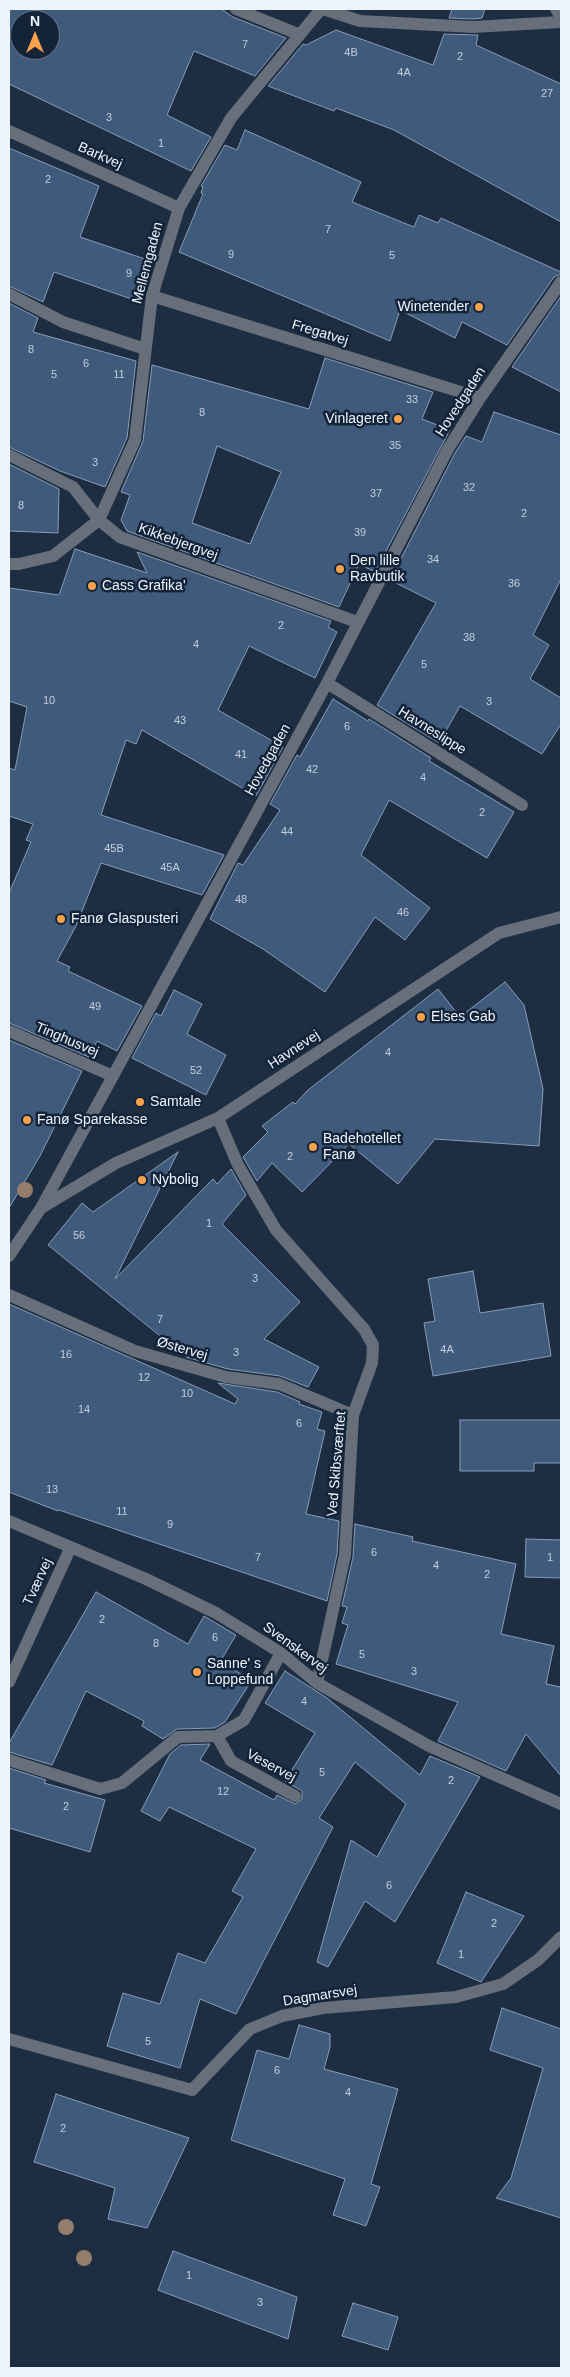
<!DOCTYPE html>
<html>
<head>
<meta charset="utf-8">
<style>
  body { margin:0 }
  #map { position:relative; width:570px; height:2377px; overflow:hidden; background:#1d2e43; font-family:Arial,sans-serif }
  canvas { display:block }
  .frame { position:absolute; inset:0; border:10px solid #edf4fc; pointer-events:none }
  .north { position:absolute; left:10px; top:10px; width:50px; height:50px; box-sizing:border-box; background:#132439; border:1px solid #6a7787; border-radius:50%; rotate:0deg; font-size:14px; font-weight:700; line-height:20px; text-align:center; color:#edf4fc }
  .north::after { content:''; display:block; margin:auto; width:18px; height:22px; background:#f8a14a; clip-path:polygon(50% 0,100% 100%,50% 72%,0 100%) }
</style>
</head>
<body>
<div id="map">
<canvas width="570" height="2377"></canvas>
<div class="frame"></div>
<div class="north">N</div>
</div>
<script>
const ctx = document.querySelector('canvas').getContext('2d');
ctx.lineJoin = 'round';
function paint(path, color) {
  ctx.fillStyle = color;
  ctx.fill(path, 'evenodd');
}
function poly(rows) {
  const path = new Path2D();
  for (const r of rows) {
    path.moveTo(r[0], r[1]);
    for (let i = 2; i < r.length; i += 2) path.lineTo(r[i], r[i + 1]);
  }
  return path;
}
function trace(path, color, width, dash) {
  ctx.strokeStyle = color;
  ctx.lineWidth = width;
  ctx.lineCap = dash ? 'butt' : 'round';
  ctx.setLineDash(dash || []);
  ctx.stroke(path);
}
function drawText(font, color, halo, rows, align = 'center') {
  ctx.font = font + ' Arial,sans-serif';
  ctx.lineWidth = 5;
  ctx.setLineDash([]);
  ctx.textBaseline = 'middle';
  ctx.strokeStyle = halo;
  ctx.fillStyle = color;
  for (const [text, x, y, turn = 0] of rows) {
    ctx.save();
    ctx.translate(x, y);
    ctx.rotate((+turn || 0) * Math.PI / 180);
    ctx.textAlign = isNaN(turn) ? turn : align;
    if (halo) ctx.strokeText(text, 0, 0);
    ctx.fillText(text, 0, 0);
    ctx.restore();
  }
}
const building = poly([
  [9,9,221,9,233,17,286,38,255,76,194,51,167,115,211,137,191,171,9,84,9,9],
  [20,20,50,20,50,50,20,50,20,20],
  [452,9,485,9,482,18,473,19,449,18,452,9],
  [336,30,433,65,444,34,478,35,476,45,561,84,561,222,394,130,336,108,334,111,268,86,303,44,306,45,336,30],
  [245,130,361,182,352,202,414,227,419,215,438,223,441,218,561,272,561,274,554,277,507,345,462,322,455,338,400,310,390,341,179,252,203,194,201,193,203,187,201,186,225,145,237,150,245,130],
  [9,148,99,186,80,237,151,261,137,301,54,272,43,302,9,286,9,148],
  [561,296,561,392,512,367,561,296],
  [9,303,38,318,33,332,136,361,127,438,105,487,60,471,9,447,9,303],
  [325,358,433,392,422,419,450,430,375,572,359,564,339,607,127,531,121,520,130,495,121,492,143,441,152,365,309,409,325,358],
  [217,446,281,472,250,544,192,523,217,446],
  [494,412,561,435,561,579,533,635,549,645,530,679,561,698,561,724,542,754,460,706,439,743,377,705,436,603,390,580,455,453,466,436,482,442,494,412],
  [9,464,59,489,58,533,9,531,9,464],
  [75,549,147,573,137,552,331,621,328,627,337,632,315,678,249,646,218,710,283,747,256,796,142,730,136,744,126,740,101,815,224,855,202,895,101,863,76,926,57,961,70,967,68,971,142,1006,117,1051,97,1041,89,1057,9,1023,9,893,31,842,26,840,33,824,9,816,9,768,15,770,27,707,9,701,9,588,59,595,75,549],
  [333,699,368,721,369,719,431,758,429,761,514,812,487,858,389,800,361,855,430,908,405,940,375,917,325,992,263,949,210,919,238,863,243,865,280,810,270,804,297,755,300,757,333,699],
  [505,982,524,1005,543,1089,539,1146,435,1139,398,1184,349,1144,302,1192,272,1163,257,1181,243,1157,268,1132,262,1126,293,1102,295,1104,308,1090,438,989,460,1017,505,982],
  [174,990,202,1004,187,1034,226,1055,206,1095,132,1058,156,1013,161,1016,174,990],
  [9,1040,82,1071,40,1156,9,1208,9,1040],
  [178,1152,115,1279,213,1179,217,1184,231,1169,246,1195,222,1224,300,1302,264,1339,319,1367,308,1387,280,1376,228,1369,186,1357,48,1245,82,1203,93,1212,178,1152],
  [473,1271,480,1313,543,1303,551,1356,433,1376,424,1323,435,1321,428,1279,473,1271],
  [9,1304,235,1404,238,1399,218,1383,277,1392,300,1402,299,1404,322,1412,317,1429,325,1431,306,1514,339,1521,337,1554,327,1601,59,1510,58,1511,9,1492,9,1304],
  [460,1420,561,1420,561,1463,534,1463,534,1471,460,1471,460,1420],
  [355,1524,413,1537,412,1541,516,1564,501,1634,554,1646,546,1684,561,1687,561,1776,526,1734,506,1771,438,1741,458,1702,336,1664,348,1625,342,1623,347,1607,342,1606,353,1557,355,1524],
  [526,1539,561,1540,561,1578,525,1577,526,1539],
  [96,1592,188,1644,204,1616,236,1635,220,1662,252,1680,225,1722,215,1728,177,1729,163,1739,142,1726,144,1721,86,1691,52,1765,9,1752,9,1743,96,1592],
  [285,1671,327,1698,420,1775,430,1756,480,1777,395,1922,365,1901,328,1967,317,1962,351,1840,377,1857,406,1804,355,1762,319,1818,333,1827,236,2014,200,1999,180,2068,107,2046,123,1993,160,2004,178,1953,205,1963,243,1897,232,1891,256,1849,169,1807,160,1821,141,1811,170,1754,181,1745,210,1744,200,1760,274,1800,277,1795,295,1804,302,1799,302,1791,285,1781,315,1733,265,1703,285,1671],
  [9,1768,46,1780,44,1783,105,1800,90,1852,9,1828,9,1768],
  [466,1892,524,1916,481,1982,437,1963,466,1892],
  [502,2008,561,2029,561,2218,496,2198,511,2178,543,2068,490,2050,502,2008],
  [299,2025,330,2034,330,2047,324,2069,398,2089,371,2184,380,2187,366,2226,333,2215,345,2179,231,2140,257,2050,289,2059,299,2025],
  [56,2094,189,2138,147,2228,108,2219,115,2188,34,2162,56,2094],
  [173,2251,297,2297,288,2339,158,2290,173,2251],
  [353,2303,398,2317,388,2350,342,2336,353,2303]
]);
paint(building, '#3f5a7b');
trace(building, '#889db7', 1);
trace(poly([
  [236,9,298,34],
  [323,9,360,21,473,27,561,22],
  [556,9,561,17],
  [9,131,179,208],
  [9,294,63,322,145,349],
  [152,296,480,398],
  [9,455,73,487,99,520,120,537,357,622],
  [9,564,19,564,53,556,99,520,135,440,152,296,179,208,231,118,321,9],
  [327,683,522,805],
  [9,1031,113,1076],
  [218,1118,238,1165,276,1230,364,1329,373,1345,372,1363,353,1415,345,1555,317,1683],
  [41,1208,116,1163,218,1118,499,933,561,917],
  [9,1256,41,1208,113,1076,327,683,448,449,480,398,561,282],
  [9,1295,135,1351,226,1377,279,1384,353,1415],
  [9,1521,146,1579,216,1613,281,1653,317,1683,429,1746,561,1804],
  [9,1682,70,1549],
  [217,1736,231,1761,295,1796],
  [9,1760,100,1789,122,1783,178,1737,217,1736,244,1720,281,1653],
  [9,2039,192,2090,250,2029,282,2016,323,2008,456,1997,503,1984,538,1960,561,1937]
]), '#676f7a', 12);
ctx.fillStyle = '#947d6a';
for (const [x, y] of [
  [25,1190],
  [66,2227],
  [84,2258]
]) {
  ctx.beginPath();
  ctx.arc(x, y, 8, 0, 2 * Math.PI);
  ctx.fill();
}
for (const [x, y, r, color] of [
  [479,307,5,"#f8a14a"],
  [398,419,5,"#f8a14a"],
  [340,569,5,"#f8a14a"],
  [92,586,5,"#f8a14a"],
  [61,919,5,"#f8a14a"],
  [421,1017,5,"#f8a14a"],
  [140,1102,5,"#f8a14a"],
  [27,1120,5,"#f8a14a"],
  [313,1147,5,"#f8a14a"],
  [142,1180,5,"#f8a14a"],
  [197,1672,5,"#f8a14a"]
]) {
  const dot = new Path2D();
  dot.arc(x, y, r, 0, 2 * Math.PI);
  ctx.fillStyle = color;
  ctx.fill(dot);
  trace(dot, '#132439', 2);
}
drawText('11px', '#c2cedc', null, [
  ["7",245,45],
  ["4B",351,53],
  ["2",460,57],
  ["4A",404,73],
  ["27",547,94],
  ["3",109,118],
  ["1",161,144],
  ["2",48,180],
  ["7",328,230],
  ["9",231,255],
  ["5",392,256],
  ["9",129,274],
  ["8",31,350],
  ["6",86,364],
  ["5",54,375],
  ["11",119,375],
  ["33",412,400],
  ["8",202,413],
  ["35",395,446],
  ["3",95,463],
  ["32",469,488],
  ["37",376,494],
  ["8",21,506],
  ["2",524,514],
  ["39",360,533],
  ["34",433,560],
  ["36",514,584],
  ["2",281,626],
  ["38",469,638],
  ["4",196,645],
  ["5",424,665],
  ["10",49,701],
  ["3",489,702],
  ["43",180,721],
  ["6",347,727],
  ["41",241,755],
  ["42",312,770],
  ["4",423,778],
  ["2",482,813],
  ["44",287,832],
  ["45B",114,849],
  ["45A",170,868],
  ["48",241,900],
  ["46",403,913],
  ["49",95,1007],
  ["4",388,1053],
  ["52",196,1071],
  ["2",290,1157],
  ["1",209,1224],
  ["56",79,1236],
  ["3",255,1279],
  ["7",160,1320],
  ["4A",447,1350],
  ["3",236,1353],
  ["16",66,1355],
  ["12",144,1378],
  ["10",187,1394],
  ["14",84,1410],
  ["6",299,1424],
  ["13",52,1490],
  ["11",122,1512],
  ["9",170,1525],
  ["6",374,1553],
  ["7",258,1558],
  ["1",550,1558],
  ["4",436,1566],
  ["2",487,1575],
  ["2",102,1620],
  ["6",215,1638],
  ["8",156,1644],
  ["5",362,1655],
  ["3",414,1672],
  ["4",304,1702],
  ["5",322,1773],
  ["2",451,1781],
  ["12",223,1792],
  ["2",66,1807],
  ["6",389,1886],
  ["2",494,1924],
  ["1",461,1955],
  ["5",148,2042],
  ["6",277,2071],
  ["4",348,2093],
  ["2",63,2129],
  ["1",189,2276],
  ["3",260,2303]
]);
drawText('14px', '#edf4fc', '#132439', [
  ["Barkvej",100,156,24],
  ["Mellemgaden",148,263,-75],
  ["Fregatvej",320,333,17],
  ["Hovedgaden",461,402,-57],
  ["Kikkebjergvej",178,542,20],
  ["Havneslippe",432,731,32],
  ["Hovedgaden",268,760,-61],
  ["Tinghusvej",67,1040,23],
  ["Havnevej",294,1050,-33],
  ["Østervej",182,1349,16],
  ["Ved Skibsværftet",337,1464,-85],
  ["Tværvej",38,1582,-65],
  ["Svenskervej",295,1648,36],
  ["Veservej",271,1766,28],
  ["Dagmarsvej",320,1996,-9]
]);
drawText('14px', '#edf4fc', '#132439', [
  ["Winetender",469,307,"right"],
  ["Vinlageret",388,419,"right"],
  ["Den lille",350,561],
  ["Ravbutik",350,577],
  ["Cass Grafika'",102,586],
  ["Fanø Glaspusteri",71,919],
  ["Elses Gab",431,1017],
  ["Samtale",150,1102],
  ["Fanø Sparekasse",37,1120],
  ["Badehotellet",323,1139],
  ["Fanø",323,1155],
  ["Nybolig",152,1180],
  ["Sanne' s",207,1664],
  ["Loppefund",207,1680]
], 'left');
</script>
</body>
</html>
